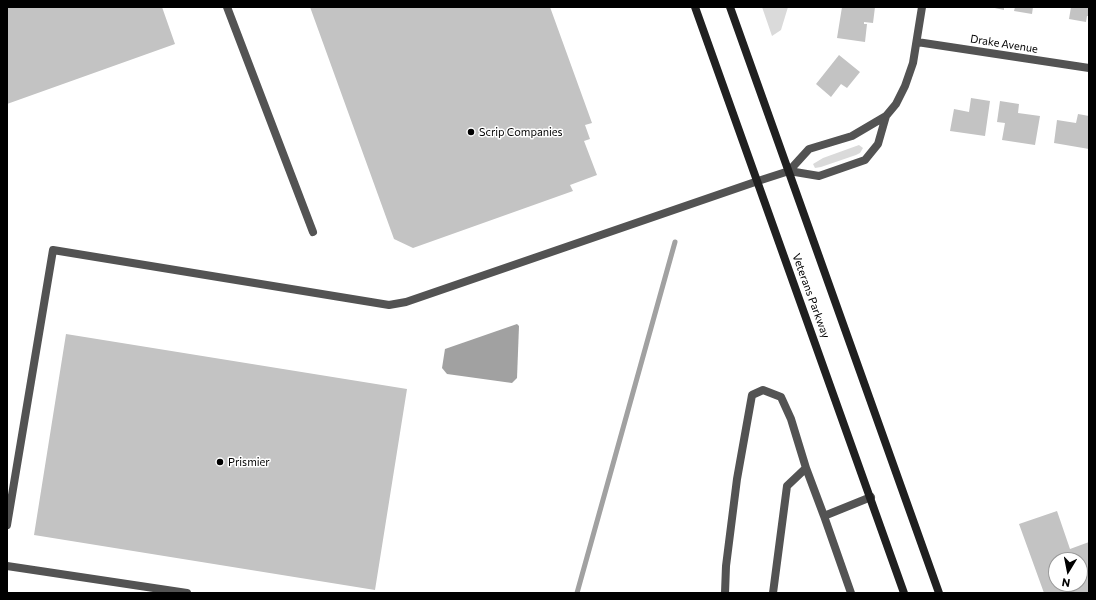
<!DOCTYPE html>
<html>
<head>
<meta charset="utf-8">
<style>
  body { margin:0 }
  #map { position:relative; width:1096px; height:600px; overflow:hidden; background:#fff; font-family:Commissioner,sans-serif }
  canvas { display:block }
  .frame { position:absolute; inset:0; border:8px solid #000; pointer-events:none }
  .north { position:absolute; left:1048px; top:552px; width:40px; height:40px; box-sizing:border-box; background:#fff; border:1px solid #999; border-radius:50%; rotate:190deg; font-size:11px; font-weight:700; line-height:16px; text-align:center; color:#000 }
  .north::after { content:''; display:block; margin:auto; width:14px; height:18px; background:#000; clip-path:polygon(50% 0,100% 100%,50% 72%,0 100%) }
</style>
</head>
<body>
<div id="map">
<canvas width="1096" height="600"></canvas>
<div class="frame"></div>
<div class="north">N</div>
</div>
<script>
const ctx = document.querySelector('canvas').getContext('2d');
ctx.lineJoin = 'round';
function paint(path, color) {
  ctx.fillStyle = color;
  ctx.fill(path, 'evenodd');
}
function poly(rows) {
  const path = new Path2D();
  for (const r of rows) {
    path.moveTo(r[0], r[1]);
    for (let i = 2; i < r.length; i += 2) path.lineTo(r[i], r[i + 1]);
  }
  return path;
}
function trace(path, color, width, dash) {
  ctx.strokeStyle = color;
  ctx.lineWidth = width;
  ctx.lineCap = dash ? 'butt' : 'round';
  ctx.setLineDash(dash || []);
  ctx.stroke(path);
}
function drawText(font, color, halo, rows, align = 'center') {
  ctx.font = font + ' Commissioner,sans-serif';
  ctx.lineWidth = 3;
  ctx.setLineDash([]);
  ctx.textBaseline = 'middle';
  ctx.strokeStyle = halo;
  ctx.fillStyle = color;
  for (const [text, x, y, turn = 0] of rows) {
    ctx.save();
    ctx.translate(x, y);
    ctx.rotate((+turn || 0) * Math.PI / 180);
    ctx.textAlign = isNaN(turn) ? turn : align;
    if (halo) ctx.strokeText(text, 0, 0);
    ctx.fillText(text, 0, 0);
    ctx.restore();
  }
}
paint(poly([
  [762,7,788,7,781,30,772,36],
  [859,145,863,148,860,153,856,155,821,167,815,168,813,164,823,158]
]), '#dadada');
paint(poly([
  [517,324,519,326,517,378,512,383,447,374,442,368,445,349]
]), '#a1a1a1');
trace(poly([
  [577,593,675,242]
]), '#a1a1a1', 5);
paint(poly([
  [7,7,162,7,175,44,7,104],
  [310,7,550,7,592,123,585,125,590,139,584,141,597,175,570,185,573,191,413,248,394,239],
  [842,7,875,7,873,23,864,22,864,24,867,24,865,42,837,38],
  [990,7,1004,7,1004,10],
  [1015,7,1033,7,1032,14,1014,11],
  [1071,7,1089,7,1089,16,1087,16,1086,22,1069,19],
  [839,55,860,72,847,88,841,84,831,97,816,84],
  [971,98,990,101,985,136,950,131,954,109,969,112],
  [1000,101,1019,104,1018,113,1040,116,1035,145,1002,140,1005,123,997,122],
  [1078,114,1089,116,1089,149,1054,143,1057,120,1076,123],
  [66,334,407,389,375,590,34,535],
  [1057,511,1070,549,1089,542,1089,593,1044,593,1019,524],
  [1056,560,1080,560,1080,584,1056,584]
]), '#c3c3c3');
trace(poly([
  [227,7,313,232],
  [7,525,53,250,389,305,406,302,758,181],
  [7,566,187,593],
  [725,593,726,566,737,479,752,395,763,390,781,397,791,419,806,468],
  [773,593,787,486,806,468,824,516],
  [851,593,824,516,871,497]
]), '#535353', 8);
trace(poly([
  [917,42,1089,68],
  [789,171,809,149,852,136,886,116,896,104,905,86,913,63,922,7],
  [758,181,789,171,819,176,865,160,878,144,886,116]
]), '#535353', 8);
trace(poly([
  [695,7,904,593],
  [730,7,939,593]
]), '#202020', 8);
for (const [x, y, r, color] of [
  [471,132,4,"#000"],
  [220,462,4,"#000"]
]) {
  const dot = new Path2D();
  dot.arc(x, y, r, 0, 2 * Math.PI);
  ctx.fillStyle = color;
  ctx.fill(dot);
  trace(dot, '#fff', 1.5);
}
drawText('11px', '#000', '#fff', [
  ["Drake Avenue",1004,44,9],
  ["Veterans Parkway",811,296,70]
]);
drawText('11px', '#000', '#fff', [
  ["Scrip Companies",479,132],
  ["Prismier",228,462]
], 'left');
</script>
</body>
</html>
